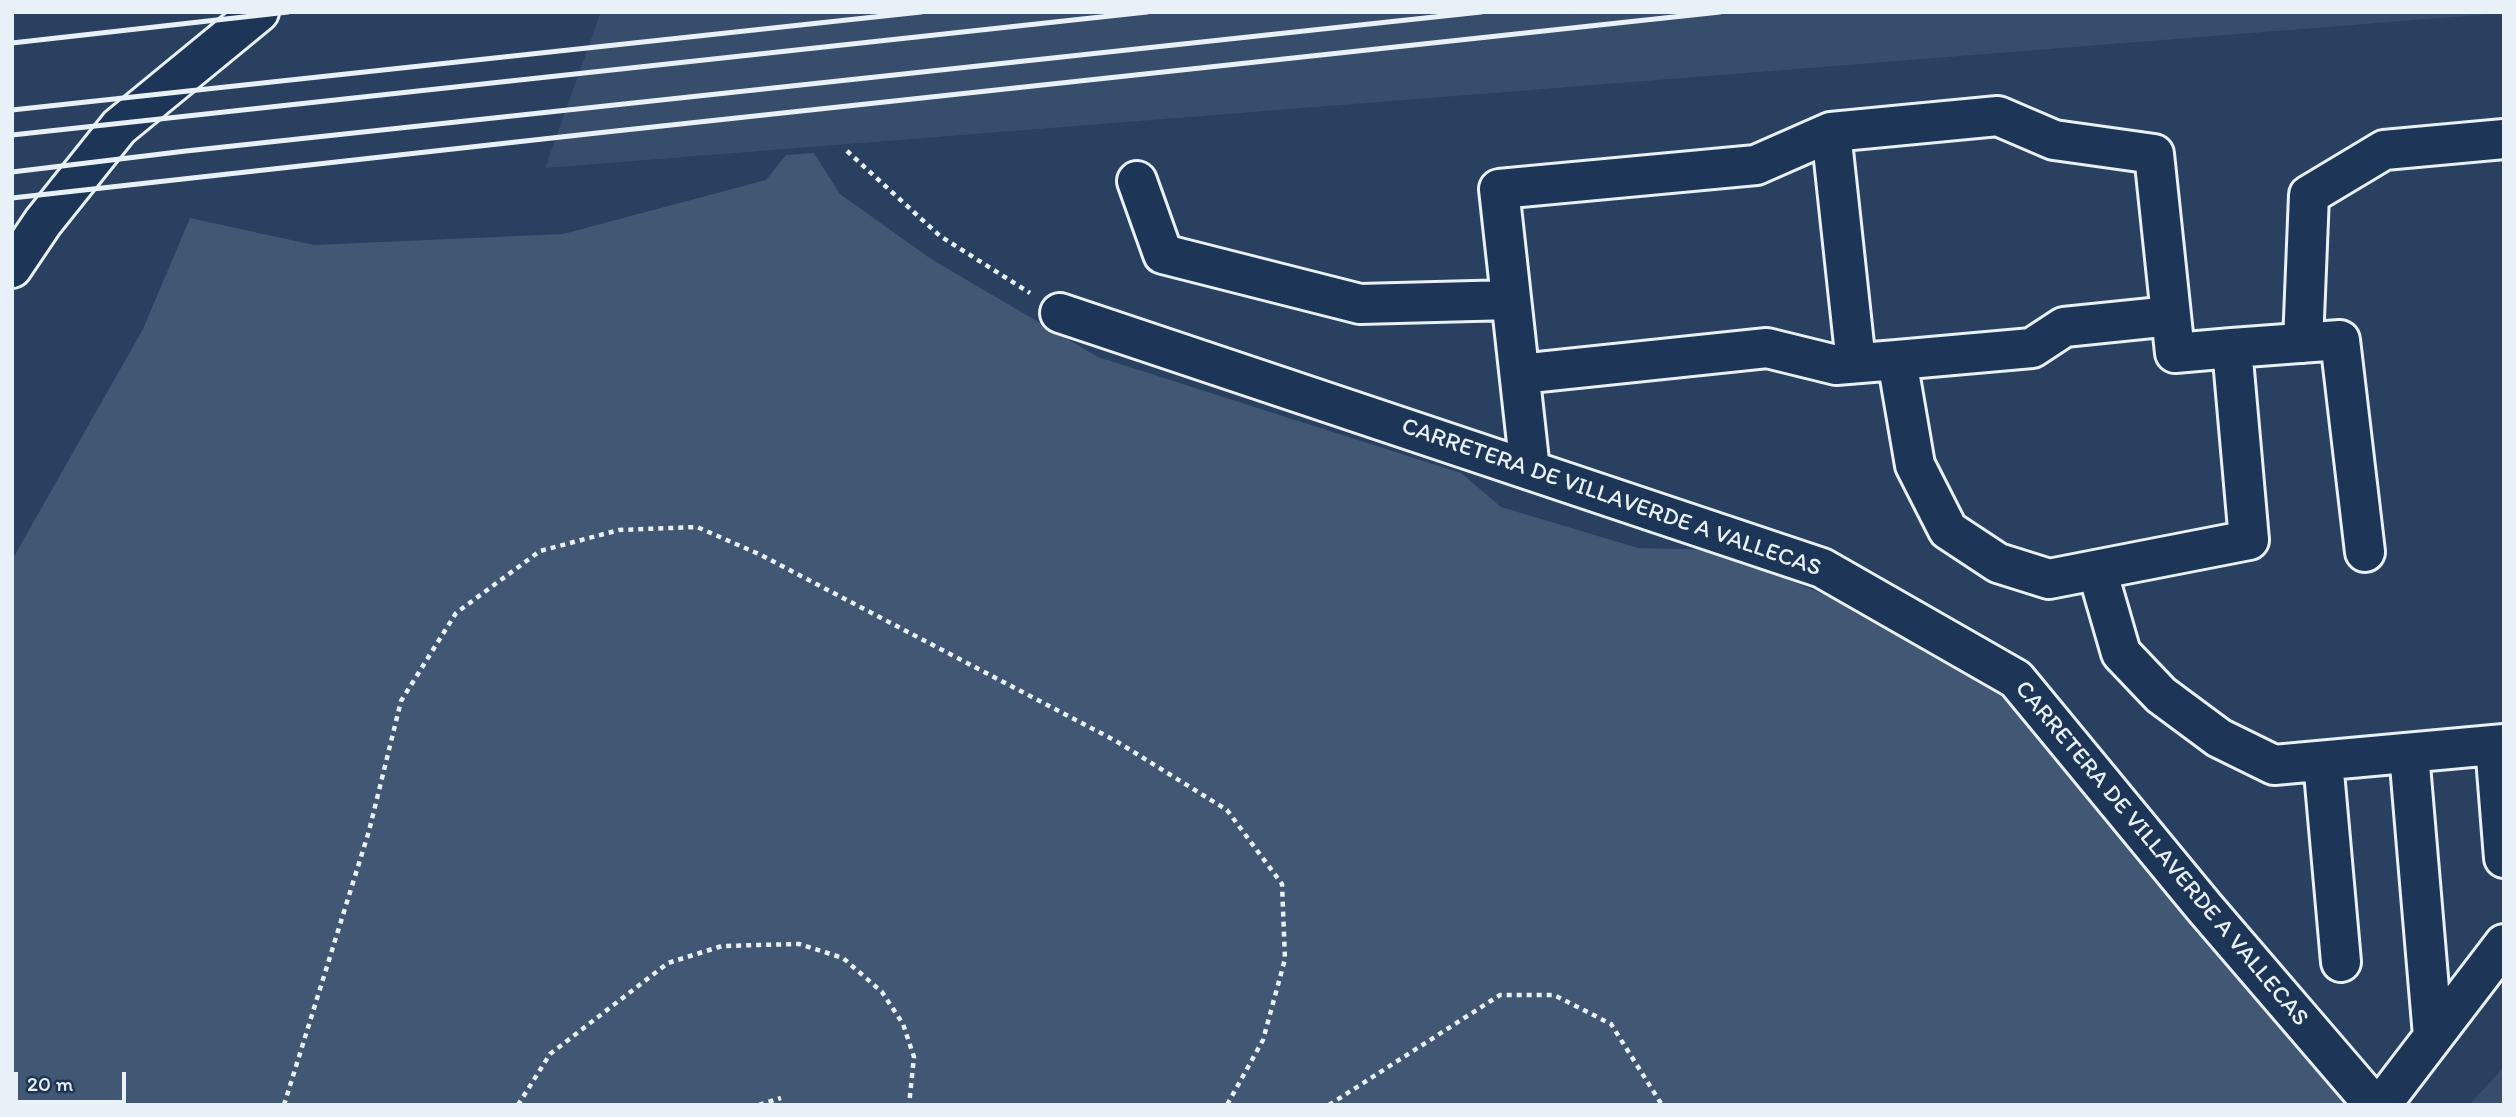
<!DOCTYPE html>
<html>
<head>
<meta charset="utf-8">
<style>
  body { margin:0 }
  #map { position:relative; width:2516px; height:1117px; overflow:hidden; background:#294061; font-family:Itim,sans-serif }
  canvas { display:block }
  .frame { position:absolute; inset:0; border:14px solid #e8f1f8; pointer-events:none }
  .scale { position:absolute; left:14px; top:1072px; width:112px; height:32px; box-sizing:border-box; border:4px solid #e8f1f8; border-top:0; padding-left:9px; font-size:21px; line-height:24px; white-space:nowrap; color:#e8f1f8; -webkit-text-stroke:5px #1d3557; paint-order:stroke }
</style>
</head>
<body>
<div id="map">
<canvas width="2516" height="1117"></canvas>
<div class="frame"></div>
<div class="scale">20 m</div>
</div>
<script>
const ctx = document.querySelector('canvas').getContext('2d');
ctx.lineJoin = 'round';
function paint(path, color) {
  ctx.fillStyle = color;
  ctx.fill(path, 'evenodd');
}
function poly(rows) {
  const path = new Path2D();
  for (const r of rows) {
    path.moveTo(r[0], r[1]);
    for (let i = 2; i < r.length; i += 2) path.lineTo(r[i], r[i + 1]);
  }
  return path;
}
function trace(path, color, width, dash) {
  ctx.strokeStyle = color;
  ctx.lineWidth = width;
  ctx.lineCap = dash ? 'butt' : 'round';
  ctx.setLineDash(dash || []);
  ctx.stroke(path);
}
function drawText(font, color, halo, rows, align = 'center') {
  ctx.font = font + ' Itim,sans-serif';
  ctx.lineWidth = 6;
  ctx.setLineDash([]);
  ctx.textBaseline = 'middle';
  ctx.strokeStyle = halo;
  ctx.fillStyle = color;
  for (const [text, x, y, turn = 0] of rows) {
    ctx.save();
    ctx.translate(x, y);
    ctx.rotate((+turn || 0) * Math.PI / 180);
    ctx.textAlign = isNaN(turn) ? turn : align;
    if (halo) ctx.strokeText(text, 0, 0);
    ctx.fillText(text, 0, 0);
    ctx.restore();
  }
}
paint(poly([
  [601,12,2504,12,2504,13,545,168],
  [2504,1067,2504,1105,2469,1105]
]), '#364d6b');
paint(poly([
  [814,153,840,194,931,259,1098,357,1461,473,1501,507,1638,548,1717,550,1880,618,1991,686,2075,772,2360,1105,12,1105,12,560,143,329,190,218,314,245,563,234,766,180,786,155]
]), '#415774');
const minor = poly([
  [1831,132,1856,363],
  [1137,181,1163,254,1360,304,1511,300],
  [1060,313,1822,568,2016,679,2204,907,2374,1105],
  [2303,343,2309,195,2384,150,2504,139],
  [2232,348,2340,340,2365,552],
  [1520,374,1767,348,1836,365,1897,360,2032,348,2064,327,2171,316],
  [1530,470,1499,189,1756,165,1831,132,1998,116,2054,140,2154,154,2175,353,2232,348,2249,540,2049,579,1998,563,1948,530,1915,465,1897,360],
  [2097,570,2121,653,2161,695,2219,738,2274,765,2504,744],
  [2495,745,2504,858],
  [2409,753,2433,1036],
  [2323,761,2341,962],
  [2381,1105,2504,944]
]);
const highway = poly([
  [12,268,43,222,119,127,259,12]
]);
trace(minor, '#e8f1f8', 44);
trace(highway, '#e8f1f8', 44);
trace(poly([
  [847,151,940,236,1030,293],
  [284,1105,369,831,401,701,456,613,540,551,619,530,697,527,761,555,1116,741,1227,810,1282,884,1285,959,1263,1040,1227,1105],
  [518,1105,550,1054,668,963,722,946,799,944,843,958,882,992,903,1024,914,1057,909,1105],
  [759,1105,781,1098],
  [1329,1105,1500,995,1554,995,1611,1024,1662,1105]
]), '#e8f1f8', 4.5, [5, 5]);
trace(minor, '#1d3557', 38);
trace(highway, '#1d3557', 38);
trace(poly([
  [12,43,288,12],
  [12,110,921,12],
  [12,135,1147,12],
  [12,172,186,151,1481,12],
  [12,198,597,133,1720,12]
]), '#e8f1f8', 5);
drawText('24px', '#e8f1f8', '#1d3557', [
  ["CARRETERA DE VILLAVERDE A VALLECAS",1611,498,19],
  ["CARRETERA DE VILLAVERDE A VALLECAS",2161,854,50]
]);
</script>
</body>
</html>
